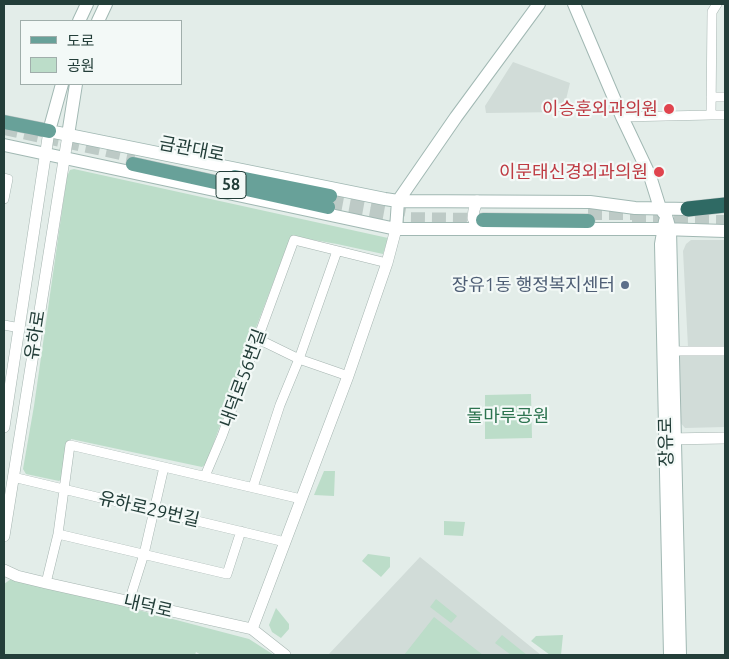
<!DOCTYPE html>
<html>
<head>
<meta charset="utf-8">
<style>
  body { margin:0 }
  #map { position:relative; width:729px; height:659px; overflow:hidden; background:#e3ede9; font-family:Ubuntu,"Noto Sans KR",sans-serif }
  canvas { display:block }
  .frame { position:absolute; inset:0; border:5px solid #233e39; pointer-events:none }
  .legend { position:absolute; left:20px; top:20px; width:162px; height:65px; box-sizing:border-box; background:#f3f9f7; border:1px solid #a0aeab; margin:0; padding:6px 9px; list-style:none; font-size:15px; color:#233e39 }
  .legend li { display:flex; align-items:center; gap:10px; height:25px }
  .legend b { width:25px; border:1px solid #a0aeab }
</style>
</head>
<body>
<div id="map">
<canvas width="729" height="659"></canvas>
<div class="frame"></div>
<ul class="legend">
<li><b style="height:6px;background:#68a199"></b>도로</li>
<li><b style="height:14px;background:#bcddc9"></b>공원</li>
</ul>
</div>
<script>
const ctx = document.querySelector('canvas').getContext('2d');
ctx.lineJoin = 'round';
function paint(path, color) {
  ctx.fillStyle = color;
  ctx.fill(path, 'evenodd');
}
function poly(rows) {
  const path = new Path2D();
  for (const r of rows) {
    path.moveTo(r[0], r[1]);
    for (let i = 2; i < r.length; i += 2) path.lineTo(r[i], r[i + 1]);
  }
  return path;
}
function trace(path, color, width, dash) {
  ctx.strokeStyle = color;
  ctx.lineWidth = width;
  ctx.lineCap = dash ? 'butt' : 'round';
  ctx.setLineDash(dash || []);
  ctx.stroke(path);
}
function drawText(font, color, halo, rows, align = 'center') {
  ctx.font = font + ' Ubuntu,"Noto Sans KR",sans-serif';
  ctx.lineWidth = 4.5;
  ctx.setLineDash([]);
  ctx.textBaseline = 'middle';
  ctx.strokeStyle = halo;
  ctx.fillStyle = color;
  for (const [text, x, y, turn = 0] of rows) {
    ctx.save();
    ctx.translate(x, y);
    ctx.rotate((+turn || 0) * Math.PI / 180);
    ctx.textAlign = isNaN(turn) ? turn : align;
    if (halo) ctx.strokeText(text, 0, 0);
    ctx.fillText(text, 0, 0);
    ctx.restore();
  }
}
paint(poly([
  [513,62,570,83,563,112,486,113,485,106],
  [691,240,725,240,725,346,688,347,683,251,686,244],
  [725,351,725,427,685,428,678,420,678,354],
  [420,557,541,655,328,655]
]), '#d1dcd8');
paint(poly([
  [74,169,388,238,383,254,337,244,291,236,252,338,206,464,202,467,71,439,62,479,59,481,26,474,23,469,34,406,67,176,70,170],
  [531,394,532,438,485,439,485,395],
  [324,471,335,471,334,496,314,495],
  [444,521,465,522,463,536,444,535],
  [368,554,390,557,390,567,381,577,362,561],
  [11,579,77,594,249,639,274,655,201,655,196,652,195,655,4,655,4,584],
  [436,599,457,616,451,623,430,607],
  [276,608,289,624,289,629,281,638,272,632,269,625],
  [434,617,483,655,404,655],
  [502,635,527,655,511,655,495,643],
  [563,635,561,655,550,655,531,641,536,636]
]), '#bcddc9');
trace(poly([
  [4,128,135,156],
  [330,196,408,210],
  [328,207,395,219,483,220],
  [588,213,645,213],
  [632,221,725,222]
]), '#bdcac6', 14, [14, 7]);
const minor = poly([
  [711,97,725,97],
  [711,115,725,115],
  [622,117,711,115,712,12,717,4],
  [4,178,8,179,4,199],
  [4,325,20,328],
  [256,338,299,359,348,376],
  [674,351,725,351],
  [205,476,222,436,294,240,387,263],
  [13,477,285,542],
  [253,487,280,405,299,359,337,251],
  [58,534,227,574,241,531],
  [46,583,58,534,70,445,301,499],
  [131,603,132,592,144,554,164,467]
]);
const tertiary = poly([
  [477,201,474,210,473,218,478,229],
  [4,427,49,131],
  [667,439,725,438],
  [4,536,68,135],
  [4,570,17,576,46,583,252,629,285,655],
  [252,629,348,376,387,263,396,229]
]);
const secondary = poly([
  [574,4,622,117,650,176,660,208,666,216,670,230,680,655],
  [79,21,87,4],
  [98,21,106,4],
  [62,84,49,131,385,199,398,201,590,202,635,208,688,209],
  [68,135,76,84],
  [4,145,396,229,662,229,725,231],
  [665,221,661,244,670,655],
  [396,229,398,201,456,117,539,4]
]);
const primary = poly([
  [4,122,49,131],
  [133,164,328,207],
  [235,177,330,196],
  [483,220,588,221]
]);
const motorway = poly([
  [688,209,725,205]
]);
trace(minor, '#a6b5b1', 10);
trace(tertiary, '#a6b5b1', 12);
trace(secondary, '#a1b8b3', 14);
trace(primary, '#c1c9c8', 15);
trace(motorway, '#c1c9c8', 16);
trace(minor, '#fff', 9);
trace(tertiary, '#fff', 11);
trace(secondary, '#fff', 12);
trace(primary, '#68a199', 14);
trace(motorway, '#2f6a64', 15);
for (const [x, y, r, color] of [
  [669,109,6,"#e0444e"],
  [659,172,6,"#e0444e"],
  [625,285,5,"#5c6f8a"]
]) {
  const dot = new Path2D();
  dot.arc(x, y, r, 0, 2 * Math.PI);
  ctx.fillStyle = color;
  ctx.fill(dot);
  trace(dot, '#f3f9f7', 2);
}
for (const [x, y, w] of [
  [231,185,30]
]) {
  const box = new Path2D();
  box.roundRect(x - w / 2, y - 13.5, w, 27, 4);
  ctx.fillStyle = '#f3f9f7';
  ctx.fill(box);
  trace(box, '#233e39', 1);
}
drawText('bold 16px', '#233e39', null, [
  ["58",231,185]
]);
drawText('18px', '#be3a42', '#f3f9f7', [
  ["이승훈외과의원",658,109],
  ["이문태신경외과의원",648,172]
], 'right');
drawText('18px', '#233e39', '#f3f9f7', [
  ["금관대로",192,149,11],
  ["유하로",35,335,-81],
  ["내덕로56번길",243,378,-70],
  ["장유로",666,442,-91],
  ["유하로29번길",149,509,13],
  ["내덕로",148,606,13]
]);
drawText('18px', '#4e5e75', '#f3f9f7', [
  ["장유1동 행정복지센터",615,285]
], 'right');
drawText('18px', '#2d7450', '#f3f9f7', [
  ["돌마루공원",508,416]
]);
</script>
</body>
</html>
